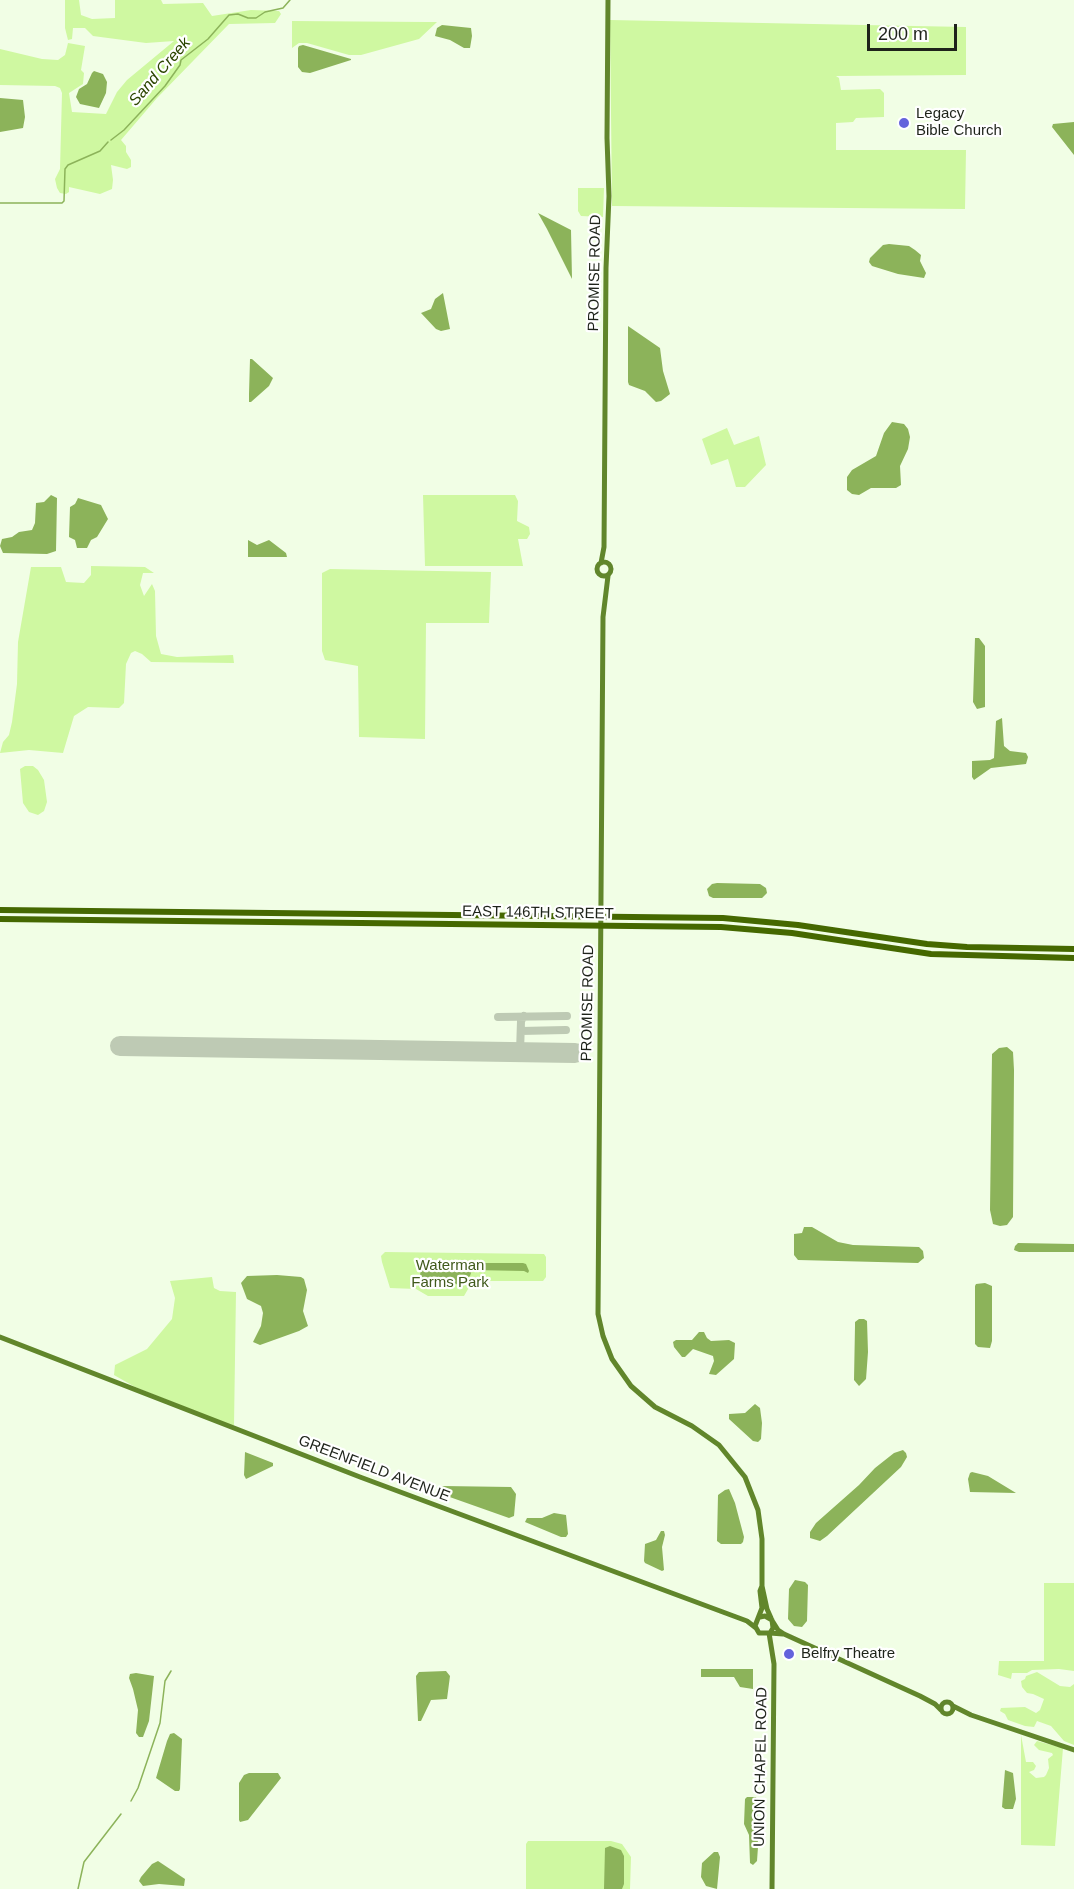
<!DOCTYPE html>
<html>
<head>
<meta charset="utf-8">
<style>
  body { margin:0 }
  #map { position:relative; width:1074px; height:1889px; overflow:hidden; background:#f1fee5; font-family:Arial,sans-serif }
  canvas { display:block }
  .scale { position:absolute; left:867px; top:24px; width:90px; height:27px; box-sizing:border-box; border:3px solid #1e231a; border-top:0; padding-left:8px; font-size:18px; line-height:21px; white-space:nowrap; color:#1e231a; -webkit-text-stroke:4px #fff; paint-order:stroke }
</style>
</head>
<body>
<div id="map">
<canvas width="1074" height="1889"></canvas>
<div class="scale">200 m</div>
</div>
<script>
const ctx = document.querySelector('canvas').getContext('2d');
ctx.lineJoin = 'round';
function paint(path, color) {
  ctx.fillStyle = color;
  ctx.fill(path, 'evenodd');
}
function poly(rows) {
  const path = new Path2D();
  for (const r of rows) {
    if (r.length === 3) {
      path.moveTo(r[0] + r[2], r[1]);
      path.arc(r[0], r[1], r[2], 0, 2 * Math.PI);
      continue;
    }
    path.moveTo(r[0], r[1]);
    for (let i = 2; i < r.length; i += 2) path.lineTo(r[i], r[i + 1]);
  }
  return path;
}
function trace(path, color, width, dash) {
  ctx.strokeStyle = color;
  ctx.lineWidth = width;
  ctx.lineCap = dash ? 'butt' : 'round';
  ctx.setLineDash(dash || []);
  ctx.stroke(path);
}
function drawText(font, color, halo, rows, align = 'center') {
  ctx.font = font + ' Arial,sans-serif';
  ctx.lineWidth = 4.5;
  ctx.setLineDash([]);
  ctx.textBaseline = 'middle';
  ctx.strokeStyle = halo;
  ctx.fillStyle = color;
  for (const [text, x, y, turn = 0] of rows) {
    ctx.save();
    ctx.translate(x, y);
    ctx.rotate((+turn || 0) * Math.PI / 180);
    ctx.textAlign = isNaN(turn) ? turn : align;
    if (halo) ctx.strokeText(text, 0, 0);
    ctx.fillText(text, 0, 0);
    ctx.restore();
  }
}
paint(poly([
  [65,0,79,0,81,15,92,19,115,18,115,0,161,0,163,4,203,3,212,16,251,10,279,11,281,14,275,23,229,24,157,98,121,140,126,146,126,152,131,160,131,167,127,169,111,165,113,180,112,189,100,194,69,187,69,192,66,194,60,193,57,188,55,179,60,169,62,93,60,88,55,86,0,85,0,49,42,59,58,60,65,55,68,43,85,46,81,70,84,73,83,84,69,93,72,112,106,114,117,92,127,80,174,41,146,43,93,36,85,28,73,28,72,39,68,40,65,28],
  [610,20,966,27,966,75,836,76,839,78,841,90,880,89,884,93,884,117,856,118,853,122,836,123,836,150,966,150,965,209,612,206],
  [292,21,427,22,437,22,419,39,361,55,349,55,307,43,299,43,292,48],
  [578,188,604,188,603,217,581,216,578,211],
  [727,428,734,445,759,436,766,465,745,487,736,487,728,459,711,465,702,439],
  [423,495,515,495,518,501,517,521,529,527,530,534,527,539,518,539,523,566,425,566],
  [91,566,145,567,154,573,143,573,140,585,144,596,152,584,155,591,156,636,161,654,177,657,233,655,234,663,151,662,142,654,135,651,131,653,126,664,124,703,119,708,88,707,74,716,63,753,29,750,0,753,3,742,9,735,12,722,17,684,18,642,31,567,61,567,66,582,84,583,91,575],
  [330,569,491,572,489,623,426,623,425,739,359,737,358,666,325,660,322,651,322,573],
  [25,766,33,766,38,770,44,780,47,802,44,811,38,815,29,812,23,803,20,769],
  [385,1252,544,1254,546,1257,546,1277,543,1281,476,1281,471,1284,464,1296,428,1296,416,1289,390,1288,382,1262,381,1256],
  [212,1277,214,1288,220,1291,236,1292,234,1425,230,1425,135,1387,114,1375,115,1365,147,1349,172,1319,175,1298,170,1281],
  [1044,1583,1074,1583,1074,1671,1059,1669,1032,1670,1027,1673,1012,1673,1011,1679,998,1675,999,1661,1044,1661],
  [1037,1672,1060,1686,1070,1687,1074,1684,1074,1745,1064,1741,1051,1726,1037,1721,1034,1727,1025,1726,1008,1720,1005,1714,1000,1711,1001,1708,1025,1707,1036,1713,1040,1710,1044,1699,1033,1694,1027,1693,1022,1687,1021,1681,1025,1679,1026,1676],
  [1021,1735,1026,1762,1033,1762,1036,1766,1034,1770,1029,1772,1036,1778,1044,1777,1046,1775,1049,1768,1048,1759,1053,1755,1052,1753,1039,1750,1034,1745,1037,1741,1063,1748,1055,1846,1021,1845],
  [528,1841,611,1841,622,1844,631,1857,630,1889,526,1889,526,1844]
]), '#cff8a1');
paint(poly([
  [442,25,471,28,472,36,470,48,464,48,450,40,435,36,437,28],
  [303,45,351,59,351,60,310,73,302,72,298,67,298,48,299,46],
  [94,71,103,74,107,82,106,93,99,108,80,104,76,97,79,89,87,84,92,73],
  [0,98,23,100,25,117,23,128,0,132],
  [1074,122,1074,155,1052,127,1053,124],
  [538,213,571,230,572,279,547,229],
  [889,244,909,246,915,250,921,255,920,261,926,273,924,278,898,274,872,266,869,262,870,258,883,245],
  [443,293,450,329,441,331,436,329,421,313,431,309,435,299],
  [628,326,660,348,663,371,670,394,661,401,656,402,645,391,629,385,628,382],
  [250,359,252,359,273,378,269,386,251,402,249,402,249,394],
  [892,422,904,424,908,429,910,437,908,449,900,466,901,485,896,488,871,488,859,495,852,494,847,490,847,477,852,470,876,456,884,433],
  [51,495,57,498,56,551,47,554,3,553,0,546,2,539,12,537,19,532,32,530,35,523,36,503,44,502],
  [78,498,101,505,108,519,97,537,91,540,87,548,77,548,75,540,69,537,70,507,75,504],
  [248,540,257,545,269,540,286,553,287,557,248,557],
  [975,638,979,638,985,646,985,707,977,709,973,702],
  [1002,718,1004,746,1010,751,1026,753,1028,757,1026,764,991,768,974,780,972,777,972,761,990,760,994,758,996,721],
  [717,883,760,884,766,888,767,893,762,898,713,898,709,896,707,889,712,884],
  [1007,1047,1013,1052,1014,1070,1013,1217,1007,1225,1000,1226,993,1224,990,1210,992,1054,999,1048],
  [804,1227,812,1227,838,1242,853,1245,919,1247,923,1251,924,1258,918,1263,798,1260,794,1255,794,1234,802,1233],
  [1018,1243,1074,1244,1074,1252,1019,1252,1014,1250,1015,1246],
  [424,1259,456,1262,466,1261,469,1263,523,1263,526,1264,529,1271,528,1273,524,1271,472,1270,470,1276,460,1284,425,1286,420,1278,421,1261],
  [277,1275,301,1277,304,1279,307,1290,303,1311,308,1326,299,1331,260,1345,253,1342,261,1326,263,1313,261,1306,247,1299,241,1283,247,1276],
  [985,1283,992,1286,992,1341,990,1348,978,1347,975,1344,975,1286,976,1284],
  [859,1319,864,1319,867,1321,868,1352,866,1379,859,1386,854,1380,855,1326,855,1322],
  [699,1332,704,1332,707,1338,711,1341,729,1340,735,1343,734,1359,716,1375,709,1374,714,1361,713,1356,693,1349,685,1357,682,1357,674,1347,673,1342,676,1340,692,1340],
  [755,1404,760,1408,762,1423,761,1439,758,1442,753,1441,729,1419,729,1414,745,1413],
  [903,1450,906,1453,907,1457,901,1467,827,1536,820,1541,810,1538,810,1532,816,1523,859,1485,875,1468,894,1453],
  [245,1452,273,1463,273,1466,246,1479,244,1475],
  [972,1472,988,1476,1016,1493,970,1492,968,1479,970,1473],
  [443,1486,511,1487,516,1494,514,1516,509,1518,444,1495,440,1490],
  [729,1489,735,1503,740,1522,744,1537,743,1542,741,1544,721,1544,717,1541,718,1495,725,1490],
  [554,1513,566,1515,568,1534,566,1537,561,1537,525,1522,527,1518,542,1518],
  [661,1531,664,1531,665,1535,662,1547,664,1570,662,1571,645,1563,644,1561,645,1544,656,1540],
  [795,1580,805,1582,808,1585,807,1621,802,1627,794,1626,788,1619,789,1589],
  [701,1669,753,1669,753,1689,740,1687,734,1677,701,1677],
  [446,1671,450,1676,447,1699,431,1700,421,1721,418,1721,416,1676,419,1672],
  [136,1673,154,1676,149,1721,143,1737,139,1737,136,1733,138,1710,133,1689,129,1678,130,1674],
  [174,1733,182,1739,180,1789,179,1791,175,1791,156,1778,167,1741,170,1734],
  [1005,1770,1013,1773,1016,1799,1013,1809,1005,1809,1002,1807],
  [249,1773,278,1773,281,1778,248,1820,240,1822,239,1820,239,1783,244,1775],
  [747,1797,756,1797,757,1800,758,1847,757,1861,753,1865,750,1863,749,1835,744,1824,745,1799],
  [610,1846,621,1850,624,1856,624,1884,622,1889,604,1889,605,1848],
  [714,1852,718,1852,720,1857,717,1889,706,1886,701,1877,702,1863],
  [158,1861,185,1879,184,1886,159,1884,143,1886,139,1881,141,1877,152,1864]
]), '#8cb35a');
trace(poly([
  [111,140,124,130,165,86,180,65,181,60,208,39,229,15,238,14,248,18,256,18,265,12,283,8,290,0],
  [0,203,62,203,64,201,65,169,68,165,100,151,108,142],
  [131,1801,138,1788,160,1723,165,1681,171,1671],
  [78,1889,84,1862,121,1814]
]), '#8cb35a', 1.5);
trace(poly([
  [498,1017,567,1016],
  [521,1031,566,1030],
  [520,1052,521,1021,524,1016]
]), '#becab4', 8);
trace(poly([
  [120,1046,575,1053]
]), '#becab4', 20);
trace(poly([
  [604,569,7],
  [601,563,604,547,606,268,609,196,607,138,608,0],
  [608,576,603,617,598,1314,603,1336,612,1359,631,1386,655,1407,692,1426,719,1445,745,1477,758,1510,762,1539,762,1586,760,1591,762,1608,755,1626,759,1633,769,1633,774,1664,772,1889],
  [0,1337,360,1477,747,1621,756,1628],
  [762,1586,767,1609,771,1618],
  [760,1617,765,1616,772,1620,773,1628,770,1633,783,1634],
  [773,1622,778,1630,784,1634,920,1696,935,1704,941,1710],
  [947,1708,6],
  [953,1706,971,1715,1074,1750]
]), '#61862b', 5);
trace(poly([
  [0,910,723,918,798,925,927,944,967,947,1074,949],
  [0,919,721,927,792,933,931,954,1074,958]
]), '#456800', 6);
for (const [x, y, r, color] of [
  [904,123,6,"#6463dc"],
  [789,1654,6,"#6463dc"]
]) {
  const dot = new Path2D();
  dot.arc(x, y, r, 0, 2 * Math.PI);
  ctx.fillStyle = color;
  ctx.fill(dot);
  trace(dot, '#fff', 2);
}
drawText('15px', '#1e231a', '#fff', [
  ["Legacy",916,114],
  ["Bible Church",916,131],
  ["Belfry Theatre",801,1654]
], 'left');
drawText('15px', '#1e231a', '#fff', [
  ["PROMISE ROAD",595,273,-89],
  ["EAST 146TH STREET",538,913,1],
  ["PROMISE ROAD",588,1003,-89],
  ["GREENFIELD AVENUE",374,1469,21],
  ["UNION CHAPEL ROAD",761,1767,-89]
]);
drawText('15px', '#405a1c', '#fff', [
  ["Waterman",450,1266],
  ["Farms Park",450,1283]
]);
drawText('italic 16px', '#2c4500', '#fff', [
  ["Sand Creek",160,72,-49]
]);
</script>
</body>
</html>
